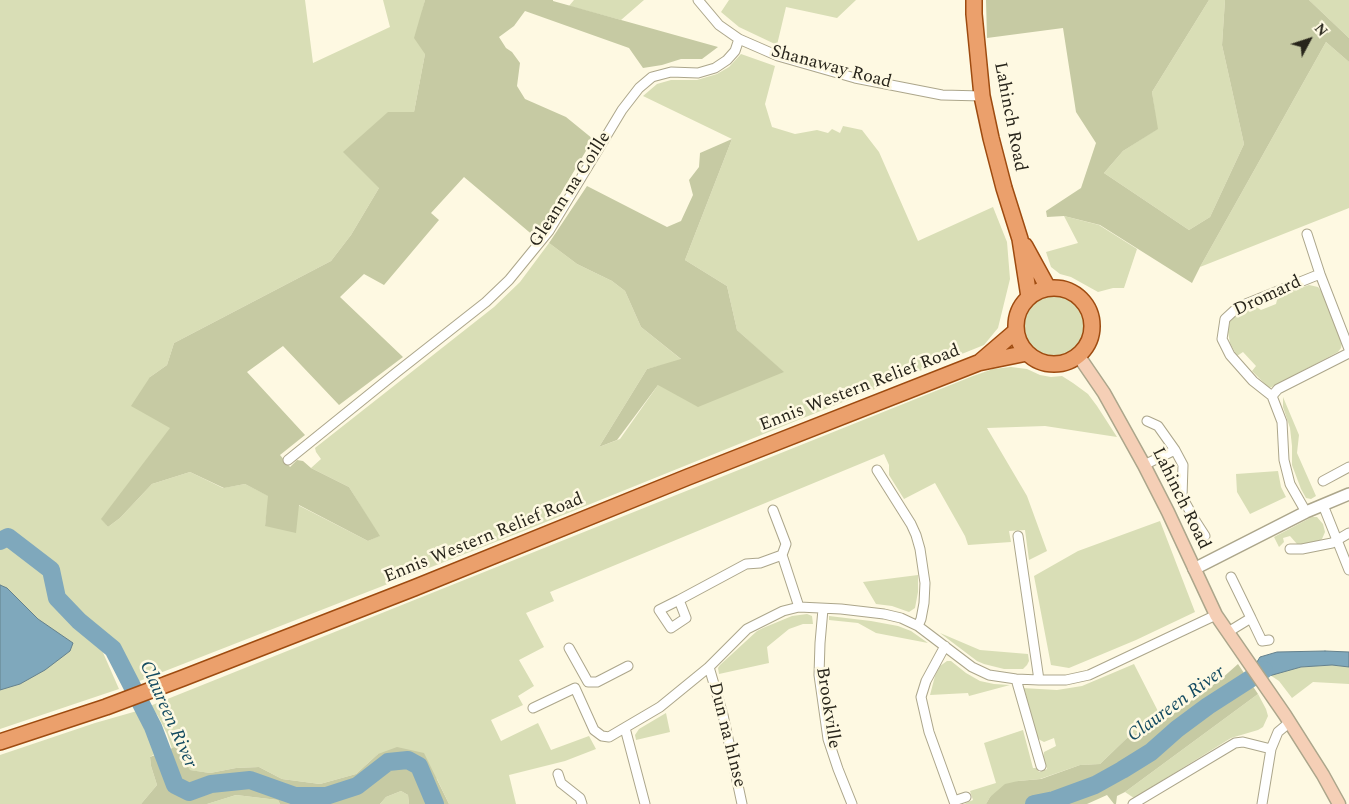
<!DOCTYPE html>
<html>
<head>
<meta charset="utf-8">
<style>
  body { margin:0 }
  #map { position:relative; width:1349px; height:804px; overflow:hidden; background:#fef9e2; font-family:Spectral,serif }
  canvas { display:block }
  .north { position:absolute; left:1284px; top:15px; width:50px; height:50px; -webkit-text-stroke:4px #fef9e2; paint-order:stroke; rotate:50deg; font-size:14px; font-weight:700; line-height:20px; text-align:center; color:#28251b }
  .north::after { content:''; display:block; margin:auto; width:18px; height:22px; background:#28251b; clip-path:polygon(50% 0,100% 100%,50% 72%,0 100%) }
</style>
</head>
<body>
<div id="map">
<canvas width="1349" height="804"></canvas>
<div class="north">N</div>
</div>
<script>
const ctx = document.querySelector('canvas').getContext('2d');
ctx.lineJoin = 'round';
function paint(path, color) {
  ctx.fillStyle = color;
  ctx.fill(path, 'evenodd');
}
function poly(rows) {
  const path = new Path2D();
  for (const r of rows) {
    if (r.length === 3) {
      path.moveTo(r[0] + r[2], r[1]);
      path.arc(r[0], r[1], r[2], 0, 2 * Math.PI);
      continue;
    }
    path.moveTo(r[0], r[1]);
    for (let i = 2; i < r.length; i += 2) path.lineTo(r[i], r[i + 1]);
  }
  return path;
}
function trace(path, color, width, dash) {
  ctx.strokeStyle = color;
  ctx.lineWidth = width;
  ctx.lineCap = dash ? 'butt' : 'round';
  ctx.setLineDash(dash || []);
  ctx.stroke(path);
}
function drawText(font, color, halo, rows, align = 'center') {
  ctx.font = font + ' Spectral,serif';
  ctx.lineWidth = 5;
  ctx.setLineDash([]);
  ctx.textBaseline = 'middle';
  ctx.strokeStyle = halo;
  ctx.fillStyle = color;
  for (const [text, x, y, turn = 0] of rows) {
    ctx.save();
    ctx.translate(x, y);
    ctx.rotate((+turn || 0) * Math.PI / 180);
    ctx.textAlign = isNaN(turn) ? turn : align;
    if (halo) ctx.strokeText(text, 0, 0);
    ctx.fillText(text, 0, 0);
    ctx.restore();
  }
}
paint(poly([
  [0,0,305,0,313,63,390,27,383,0,425,0,422,12,425,54,414,112,379,188,351,235,331,261,174,343,167,365,150,377,171,428,102,519,108,527,120,518,152,484,190,472,223,488,245,484,269,496,265,526,298,505,368,541,379,536,349,487,311,468,321,459,316,452,315,448,494,307,520,282,549,243,577,264,612,281,625,291,641,327,682,360,647,369,599,447,620,439,658,385,783,372,737,330,727,286,685,260,732,139,643,96,657,84,671,80,697,80,717,74,729,67,741,54,775,66,765,104,772,127,795,134,817,130,828,133,832,129,840,133,843,126,862,130,879,152,918,241,993,207,1007,242,1010,279,998,328,984,345,526,530,137,682,126,657,117,643,104,631,90,634,101,648,119,689,0,729],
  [574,0,644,0,621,20,569,6],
  [729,0,856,0,837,18,786,7,777,45,739,27,721,12],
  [1209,0,1225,0,1222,45,1244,144,1210,217,1189,230,1104,173,1123,151,1157,129,1152,92],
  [1309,0,1349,0,1349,38],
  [1326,42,1349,62,1349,208,1200,267],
  [1064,216,1099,225,1137,249,1124,288,1113,288,1098,292,1071,277,1060,274,1051,267,1046,252,1078,243],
  [1309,285,1318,287,1322,292,1342,343,1341,348,1338,352,1272,387,1269,388,1252,371,1256,366,1243,352,1237,356,1230,343,1228,332,1230,321,1236,313,1255,306,1261,310,1276,304,1278,296],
  [1055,326,33],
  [1011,367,1027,369,1040,375,1051,377,1062,376,1073,383,1088,394,1097,406,1117,437,1045,426,987,428,1027,496,1047,551,1029,560,1025,530,1009,531,1011,542,968,545,965,536,935,483,904,499,889,475,889,465,884,454,550,592,554,601,526,613,544,647,519,660,534,686,518,696,523,705,491,720,501,741,538,723,551,750,589,736,596,749,565,761,509,775,516,804,449,804,437,779,378,754,356,774,320,784,282,779,259,767,236,768,210,773,189,770,183,759,180,746,172,749,167,734,158,716,150,706,973,376,993,369],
  [1283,397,1299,435,1297,453,1316,496,1311,499,1306,498,1301,489,1292,465,1292,446,1290,428,1283,407],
  [1278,471,1281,487,1286,497,1250,514,1237,492,1236,474],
  [1312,517,1317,517,1323,524,1325,532,1322,539,1317,542,1302,545,1297,544,1290,536,1283,538,1284,542,1279,547,1274,537],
  [1160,521,1195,612,1136,640,1069,668,1051,665,1034,576,1078,551],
  [918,575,918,592,915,608,909,612,892,606,876,604,863,582],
  [807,614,812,616,813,624,803,624,789,629,767,647,769,663,719,674,718,668,720,665,757,631,763,628,792,616],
  [829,616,871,621,898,626,911,631,928,643,876,633,858,623,829,620],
  [940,633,980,650,1028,654,1029,661,1027,665,1023,669,1004,669,984,664,977,661],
  [947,661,951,661,966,673,980,681,994,684,1010,685,969,696,968,693,930,695,935,676,940,666],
  [1134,664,1163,721,1127,738,1100,764,1080,765,1040,779,1018,781,990,797,986,804,964,804,973,800,970,791,996,783,984,743,1023,730,1033,768,1037,768,1039,772,1047,769,1043,757,1044,752,1056,746,1054,738,1044,742,1040,740,1037,737,1022,688,1057,690,1082,686],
  [1332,665,1349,667,1349,684,1313,682,1292,698,1279,681,1270,675,1301,667],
  [1258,694,1266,709,1268,716,1263,727,1258,730,1231,738,1134,798,1125,792],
  [137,711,155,754,150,757,151,766,157,785,141,804,0,804,0,755,95,723],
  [666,713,670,732,636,740,635,735,639,729],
  [401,791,408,795,409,804,380,804,386,797],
  [236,795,278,800,280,804,207,804]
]), '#d9deb6');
paint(poly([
  [425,0,553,0,553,1,718,47,702,59,681,59,662,65,643,68,629,48,525,11,514,26,499,37,506,48,512,52,520,63,517,86,525,99,566,117,593,139,535,237,464,177,431,213,439,220,384,285,364,274,340,297,403,357,339,405,283,346,247,372,305,435,280,455,290,467,297,460,303,461,311,468,349,487,380,536,368,541,299,505,296,533,265,526,268,496,245,484,224,488,190,472,152,484,120,518,108,527,101,519,170,428,131,406,150,377,167,365,174,343,331,261,351,235,379,188,343,152,388,112,414,112,425,54,414,38],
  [986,0,1209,0,1152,92,1158,129,1123,151,1104,173,1189,230,1210,217,1244,144,1222,45,1225,0,1309,0,1349,38,1349,62,1326,42,1200,267,1192,283,1100,225,1064,216,1047,217,1046,211,1081,188,1096,143,1076,112,1063,28,987,38],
  [732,139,685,260,727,286,737,330,784,372,698,407,658,385,617,440,599,447,647,369,681,359,641,327,625,291,612,281,577,264,549,243,587,186,667,227,681,221,693,195,689,180,699,167,700,153],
  [1238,664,1258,694,1125,792,1117,796,1116,804,1114,804,1107,795,1087,804,986,804,990,797,1005,784,1018,781,1041,779,1080,765,1100,764,1127,738,1163,721,1220,680],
  [180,745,183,759,190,770,210,773,236,768,259,767,282,779,320,784,356,774,378,754,397,747,424,753,449,804,409,804,408,795,401,791,386,797,380,804,280,804,278,800,236,795,207,804,141,804,157,785,151,766,150,757]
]), '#c6caa3');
const water = poly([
  [0,585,7,588,38,619,73,643,70,651,45,670,20,684,0,690,0,585],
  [1325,651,1349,652,1349,667,1332,665,1301,667,1244,683,1260,657,1277,652,1325,651]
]);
paint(water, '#7fa8bc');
trace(water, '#65818c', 1);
trace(poly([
  [0,541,8,537,51,570,57,598,79,621,113,649,153,727,175,785,189,792,211,784,250,780,295,796,326,796,357,786,388,762,408,760,419,766,435,804],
  [1034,804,1054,800,1095,785,1122,770,1151,752,1177,729,1208,706,1264,670]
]), '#7fa8bc', 18);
const minor = poly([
  [698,0,719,25,739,39,778,56,855,78,942,95,982,96],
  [1307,234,1320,274,1349,349],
  [1272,396,1278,389,1349,353],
  [1147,421,1158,426,1175,450,1183,465,1182,497,1196,522,1205,536],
  [288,460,397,372,486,302,509,280,549,231,622,110,639,88,652,77,671,72,698,73,715,68,727,60,735,51,739,39],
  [1144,465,1175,450],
  [877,470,911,524,916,535,920,549,925,583,924,603,921,619,918,626],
  [1323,481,1349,467],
  [1323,505,1349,570],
  [773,510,786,544,782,555],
  [1306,512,1290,484,1284,460,1282,422,1272,396,1253,381,1230,355,1222,339,1225,319,1238,307,1320,274],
  [1018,536,1039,680],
  [1290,549,1302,549,1332,543,1349,533],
  [679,600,659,610,671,628,686,618,679,600,746,564,760,563,782,555,799,607],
  [823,609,820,643,819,675,828,739,838,769,852,804],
  [1251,618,1262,641,1269,640],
  [1228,632,1251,618,1231,577],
  [945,646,926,681,921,697,929,732,955,804],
  [569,648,588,682,597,682,628,666],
  [709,667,723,715,742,804],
  [1016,679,1041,766],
  [533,708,575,688,594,730,602,736,609,737,660,707,709,667,747,629,783,611,799,607,841,609,884,614,901,618,918,626,972,667,989,675,1016,679,1039,680,1066,680,1089,675,1216,615],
  [625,728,645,804],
  [558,774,561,783,580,798,582,804],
  [954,801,966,797],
  [1133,804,1235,743,1243,742,1271,749],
  [1262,804,1271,749,1278,732,1290,722]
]);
const tertiary = poly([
  [1194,569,1306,512,1349,494]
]);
const secondary = poly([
  [1078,355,1104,393,1144,465,1168,512,1216,615,1285,715,1323,775,1339,804]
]);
const primary = poly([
  [974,0,974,14,982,96,991,138,1004,188,1020,239,1029,297],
  [1025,246,1048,288],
  [1054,326,38],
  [981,361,1016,331],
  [0,742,106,707,183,678,414,588,688,477,978,363,1027,353]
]);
trace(minor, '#aca68b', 11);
trace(tertiary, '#aca68b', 14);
trace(secondary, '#aca68b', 15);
trace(primary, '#9e4b10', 18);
trace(minor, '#fff', 9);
trace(tertiary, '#fff', 11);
trace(secondary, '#f5cfb6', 12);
trace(primary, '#eba06c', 15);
drawText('18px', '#28251b', '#fef9e2', [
  ["Shanaway Road",831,68,15],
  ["Lahinch Road",1009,117,79],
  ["Gleann na Coille",571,190,-57],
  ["Dromard",1268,297,-25],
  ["Ennis Western Relief Road",860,389,-21],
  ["Lahinch Road",1180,499,64],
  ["Ennis Western Relief Road",484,539,-22],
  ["Brookville",827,708,81],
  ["Dun na hInse",726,735,76]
]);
drawText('italic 19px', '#134a60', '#fef9e2', [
  ["Claureen River",1177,705,-36],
  ["Claureen River",167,715,66]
]);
</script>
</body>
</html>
